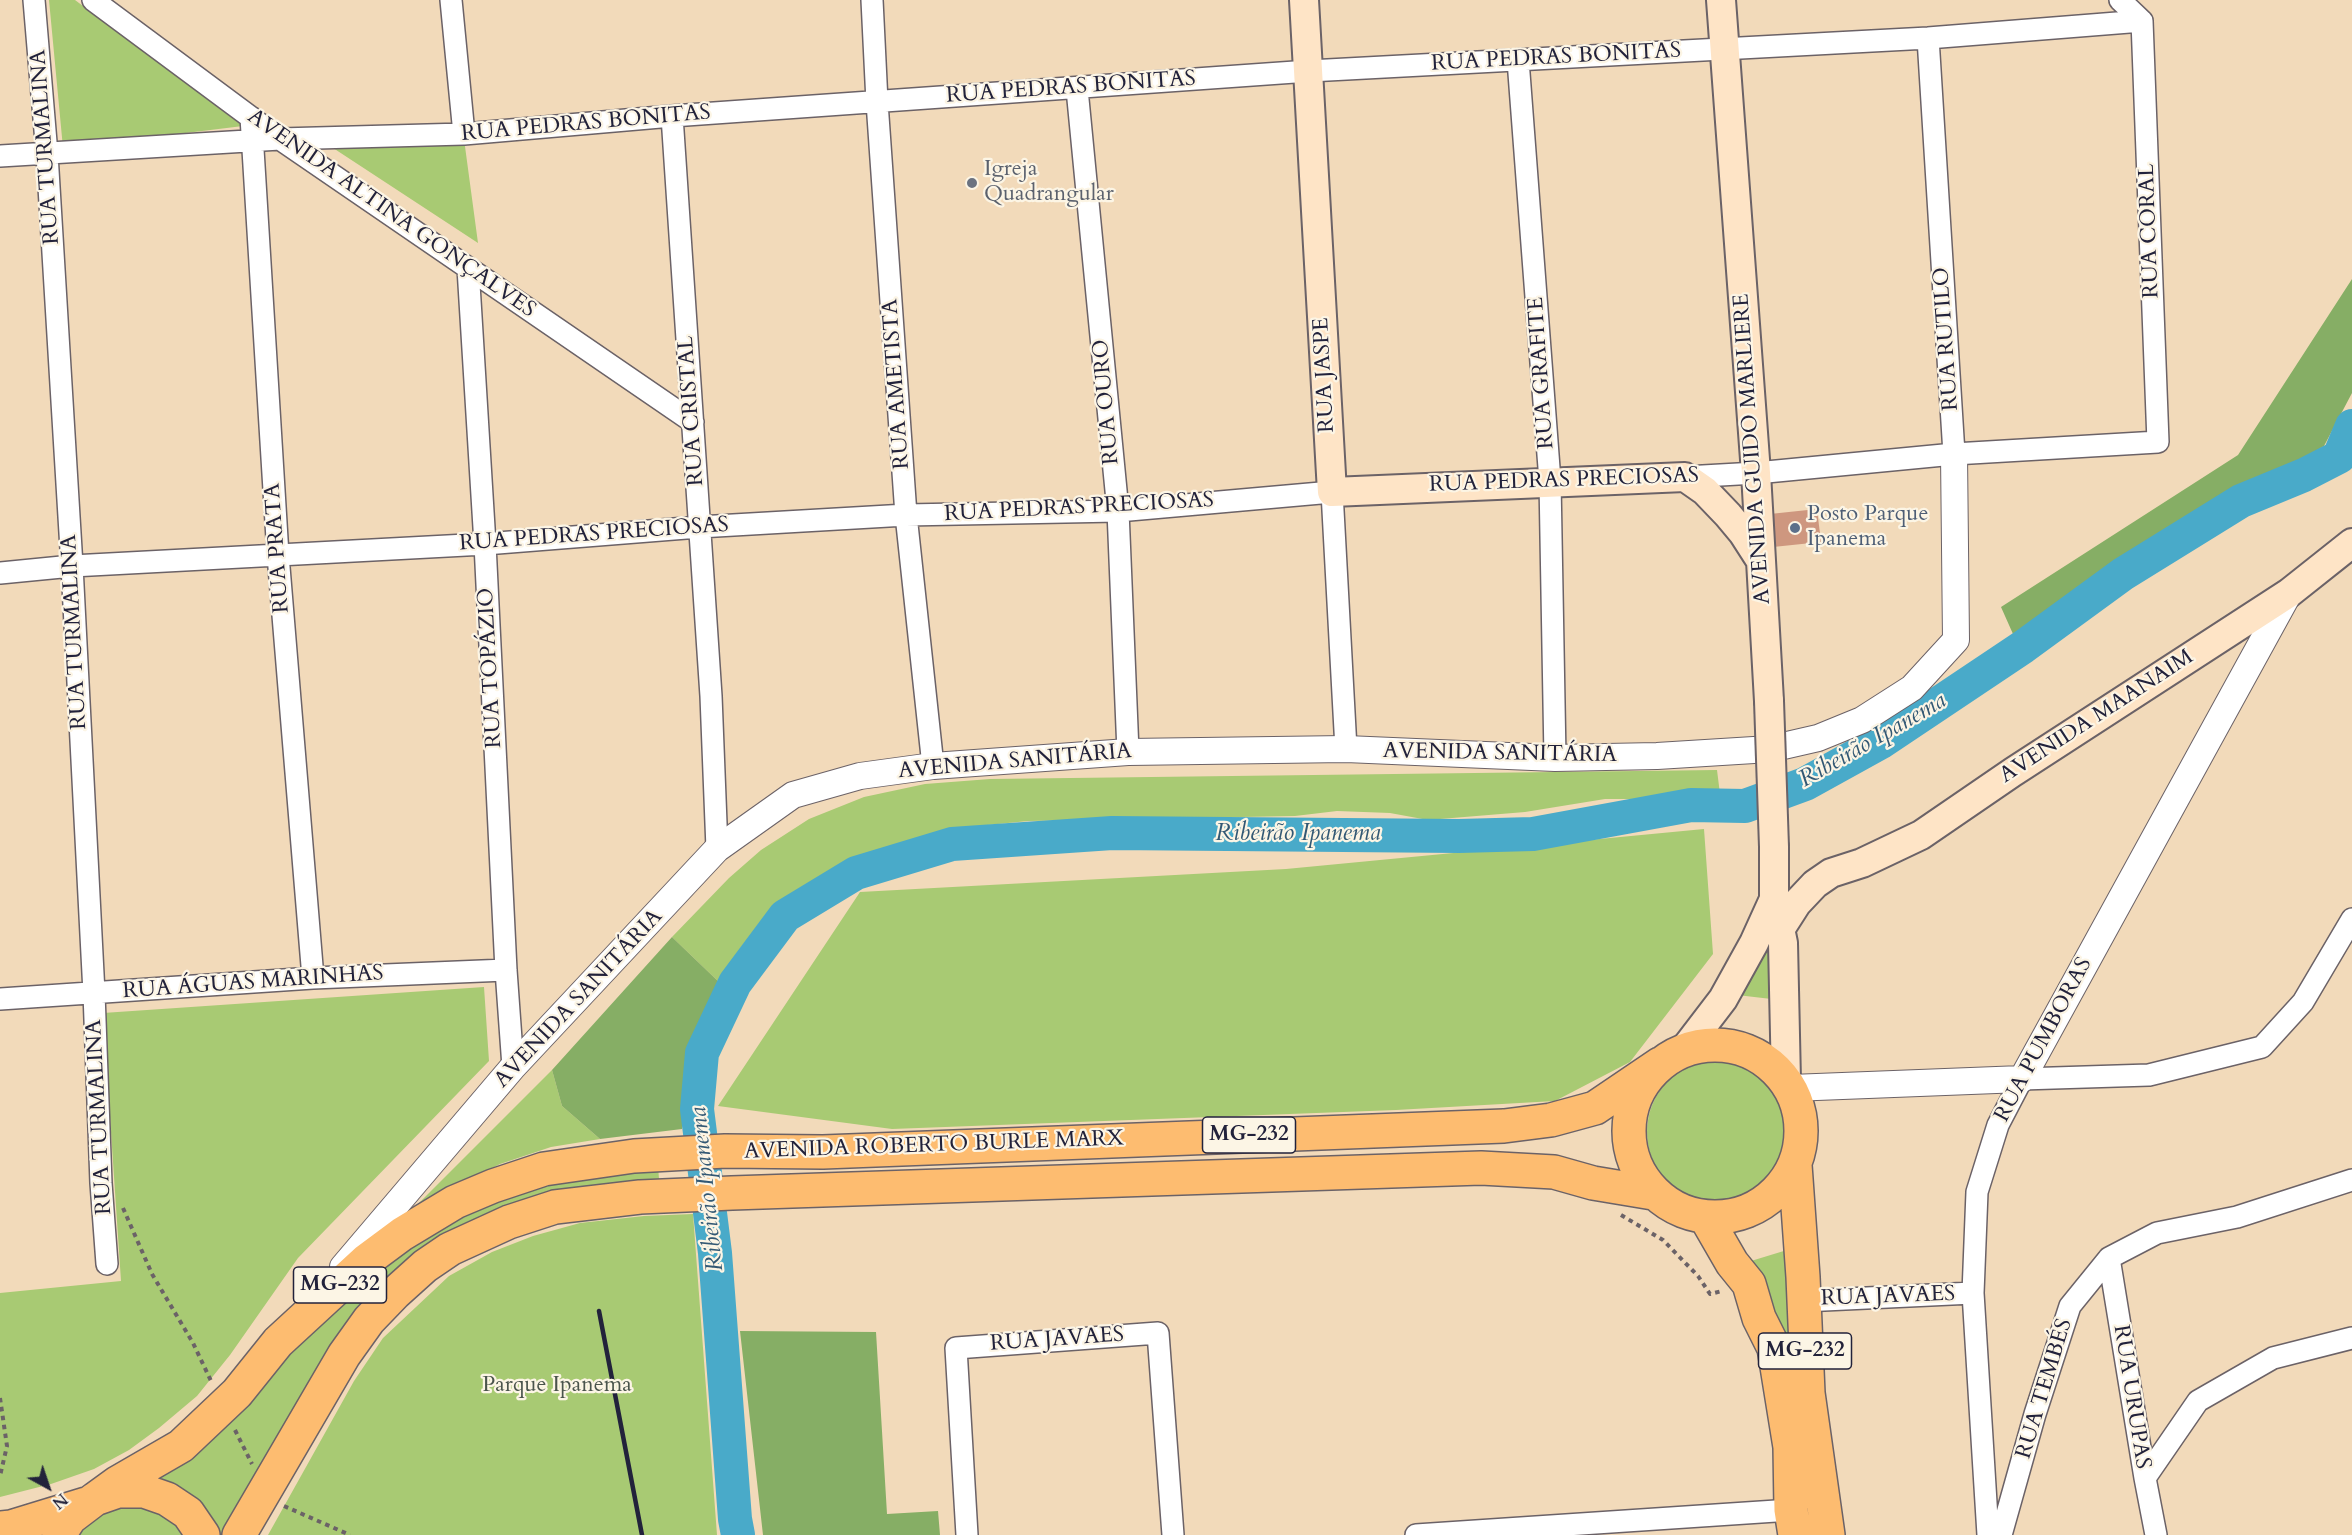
<!DOCTYPE html>
<html>
<head>
<meta charset="utf-8">
<style>
  body { margin:0 }
  #map { position:relative; width:2352px; height:1535px; overflow:hidden; background:#f2daba; font-family:Cardo,serif }
  canvas { display:block }
  .north { position:absolute; left:18px; top:1457px; width:60px; height:60px; -webkit-text-stroke:4px #fcf5e5; paint-order:stroke; rotate:140deg; font-size:16px; font-weight:700; line-height:24px; text-align:center; color:#22223b }
  .north::after { content:''; display:block; margin:auto; width:21px; height:27px; background:#22223b; clip-path:polygon(50% 0,100% 100%,50% 72%,0 100%) }
</style>
</head>
<body>
<div id="map">
<canvas width="2352" height="1535"></canvas>
<div class="north">N</div>
</div>
<script>
const ctx = document.querySelector('canvas').getContext('2d');
ctx.lineJoin = 'round';
function paint(path, color) {
  ctx.fillStyle = color;
  ctx.fill(path, 'evenodd');
}
function poly(rows) {
  const path = new Path2D();
  for (const r of rows) {
    if (r.length === 3) {
      path.moveTo(r[0] + r[2], r[1]);
      path.arc(r[0], r[1], r[2], 0, 2 * Math.PI);
      continue;
    }
    path.moveTo(r[0], r[1]);
    for (let i = 2; i < r.length; i += 2) path.lineTo(r[i], r[i + 1]);
  }
  return path;
}
function trace(path, color, width, dash) {
  ctx.strokeStyle = color;
  ctx.lineWidth = width;
  ctx.lineCap = dash ? 'butt' : 'round';
  ctx.setLineDash(dash || []);
  ctx.stroke(path);
}
function drawText(font, color, halo, rows, align = 'center') {
  ctx.font = font + ' Cardo,serif';
  ctx.lineWidth = 4.5;
  ctx.setLineDash([]);
  ctx.textBaseline = 'middle';
  ctx.strokeStyle = halo;
  ctx.fillStyle = color;
  for (const [text, x, y, turn = 0] of rows) {
    ctx.save();
    ctx.translate(x, y);
    ctx.rotate((+turn || 0) * Math.PI / 180);
    ctx.textAlign = isNaN(turn) ? turn : align;
    if (halo) ctx.strokeText(text, 0, 0);
    ctx.fillText(text, 0, 0);
    ctx.restore();
  }
}
paint(poly([
  [49,0,75,0,243,126,63,148],
  [464,139,478,243,327,144],
  [1717,770,1720,794,1656,799,1605,799,1525,812,1428,820,1390,813,1337,811,1295,816,1028,821,978,826,855,863,802,889,768,915,741,947,721,984,672,937,729,878,761,850,809,819,864,797,925,784,990,779],
  [1704,829,1713,954,1630,1062,1555,1101,1396,1110,892,1129,718,1106,860,892,1286,869],
  [1774,917,1780,1000,1737,995],
  [484,987,489,1061,298,1258,230,1355,197,1396,159,1428,129,1450,94,1469,51,1484,0,1497,0,1293,121,1281,103,1013],
  [1720,1132,73],
  [552,1070,562,1106,600,1139,551,1147,500,1164,451,1189,400,1222],
  [658,1166,659,1179,551,1194,442,1240,225,1535,206,1535,142,1485,314,1324,411,1246,463,1215,548,1181],
  [693,1214,717,1535,268,1535,354,1381,383,1338,449,1276,492,1252,533,1236,580,1223,644,1216],
  [1787,1250,1793,1362,1773,1306,1751,1261],
  [123,1501,168,1514,185,1535,70,1535,81,1520]
]), '#a8ca73');
paint(poly([
  [2352,279,2352,393,2324,446,2013,634,2001,607,2238,455],
  [672,937,721,984,685,1061,682,1129,600,1139,562,1106,552,1070],
  [740,1331,876,1332,887,1514,938,1511,940,1535,763,1535]
]), '#86ae65');
trace(poly([
  [738,1535,735,1519,715,1253,697,1109,702,1053,735,983,785,916,856,873,952,844,1112,833,1459,836,1533,834,1691,805,1745,806,1805,784,1881,742,2023,647,2123,574,2241,501,2304,475,2339,457,2352,426]
]), '#49aac9', 34);
paint(poly([
  [1817,509,1821,542,1773,547,1770,514]
]), '#ce977f');
const minor = poly([
  [34,0,47,154,72,566,94,993,101,1183,107,1264],
  [93,0,280,139,693,422],
  [451,0,464,134],
  [872,0,877,102,906,515,933,766],
  [2120,0,2142,21],
  [1928,38,1954,454],
  [1518,60,1550,481,1555,758],
  [1077,89,1118,511,1128,752],
  [672,116,711,696,717,849],
  [251,117,278,555,313,978],
  [0,156,280,139,464,134,672,116,1309,71,1928,38,2142,21],
  [468,268,485,544,506,970,513,1067],
  [1685,477,1756,473,1954,454,2158,442,2142,21],
  [0,573,72,566,485,544,699,527,906,515,1118,511,1332,492,1346,749],
  [0,999,313,978,506,970],
  [2109,1258,2145,1478,2156,1535],
  [1803,1301,1973,1293],
  [2145,1478,2198,1401,2273,1358,2352,1338],
  [967,1535,956,1348,1158,1333,1173,1535],
  [1416,1535,1791,1510],
  [1988,1535,1973,1293,1977,1192,1998,1125,2022,1079,2149,1075,2262,1047,2303,1002,2352,919],
  [2001,1535,2035,1414,2070,1306,2109,1258,2157,1233,2237,1217,2352,1180]
]);
const tertiary = poly([
  [1791,1088,2022,1079,2289,593],
  [343,1267,513,1067,717,849,793,795,860,776,933,766,1128,752,1346,749,1555,758,1657,756,1770,749,1818,738,1862,720,1912,688,1956,640,1954,454]
]);
const secondary = poly([
  [1304,0,1332,492,1685,477,1705,491,1728,515,1743,533,1761,561],
  [1721,0,1756,473,1769,701],
  [1774,847,1774,899,1783,943,1786,1081],
  [1781,928,1797,903,1815,884,1831,873,1862,863,1921,835,2013,772,2289,593,2352,543],
  [1684,1050,1723,999,1754,943,1774,899]
]);
const primary = poly([
  [1715,1131,86],
  [1795,1165,1803,1277,1808,1393,1828,1535],
  [1706,1218,1732,1263,1749,1284,1759,1318,1774,1348,1790,1447,1791,1510,1795,1535],
  [95,1499,117,1483,181,1446,237,1393,278,1342,367,1260,402,1234,455,1202,493,1186,544,1169,634,1156,725,1151,823,1152,1504,1126,1551,1120,1595,1108,1660,1064],
  [0,1528,11,1527,86,1504],
  [59,1535,70,1518,95,1499,118,1491,144,1491,167,1499,188,1513,203,1535],
  [239,1535,344,1355,369,1320,395,1293,425,1266,450,1249,509,1222,555,1207,640,1197,732,1193,1481,1168,1554,1172,1593,1183,1653,1193]
]);
trace(minor, '#6b6267', 24);
trace(tertiary, '#6b6267', 28);
trace(secondary, '#6b6267', 32);
trace(primary, '#6b6267', 36);
trace(poly([
  [123,1208,152,1274,193,1343,212,1383],
  [1621,1215,1663,1240,1698,1276,1710,1294,1722,1291],
  [0,1398,7,1446,0,1476],
  [235,1430,252,1464],
  [284,1506,350,1535]
]), '#6b6267', 4, [4.5, 4.5]);
trace(minor, '#fff', 21);
trace(tertiary, '#fff', 26);
trace(secondary, '#fee4c6', 28);
trace(primary, '#fdbc70', 33);
trace(poly([
  [599,1311,642,1535]
]), '#22223b', 4.5);
const secondaryBridge = poly([
  [1769,701,1774,847]
]);
trace(secondaryBridge, '#6b6267', 32, []);
trace(secondaryBridge, '#fee4c6', 28);
for (const [x, y, r, color] of [
  [972,183,6,"#6b7280"],
  [1795,528,6,"#5c6f8a"]
]) {
  const dot = new Path2D();
  dot.arc(x, y, r, 0, 2 * Math.PI);
  ctx.fillStyle = color;
  ctx.fill(dot);
  trace(dot, '#fcf5e5', 2);
}
for (const [x, y, w] of [
  [1249,1135,93],
  [340,1285,93],
  [1805,1351,93]
]) {
  const box = new Path2D();
  box.roundRect(x - w / 2, y - 18, w, 36, 4.5);
  ctx.fillStyle = '#fcf5e5';
  ctx.fill(box);
  trace(box, '#22223b', 1.5);
}
drawText('bold 21px', '#22223b', null, [
  ["MG-232",1249,1135],
  ["MG-232",340,1285],
  ["MG-232",1805,1351]
]);
drawText('22px', '#22223b', '#fcf5e5', [
  ["RUA PEDRAS BONITAS",1556,58,-3],
  ["RUA PEDRAS BONITAS",1071,88,-4],
  ["RUA PEDRAS BONITAS",586,124,-5],
  ["RUA TURMALINA",46,147,-94],
  ["AVENIDA ALTINA GONÇALVES",391,214,35],
  ["RUA CORAL",2150,231,-92],
  ["RUA RUTILO",1947,339,-94],
  ["RUA GRAFITE",1542,373,-94],
  ["RUA JASPE",1325,375,-93],
  ["RUA AMETISTA",897,384,-94],
  ["RUA OURO",1107,402,-95],
  ["RUA CRISTAL",692,411,-94],
  ["AVENIDA GUIDO MARLIERE",1753,449,-94],
  ["RUA PEDRAS PRECIOSAS",1564,481,-2],
  ["RUA PEDRAS PRECIOSAS",1079,508,-3],
  ["RUA PEDRAS PRECIOSAS",594,535,-4],
  ["RUA PRATA",278,548,-94],
  ["RUA TURMALINA",75,632,-93],
  ["RUA TOPÁZIO",491,668,-93],
  ["AVENIDA MAANAIM",2097,717,-33],
  ["AVENIDA SANITÁRIA",1500,754,1],
  ["AVENIDA SANITÁRIA",1015,762,-5],
  ["RUA ÁGUAS MARINHAS",253,983,-4],
  ["AVENIDA SANITÁRIA",579,999,-47],
  ["RUA PUMBORAS",2044,1040,-62],
  ["RUA TURMALINA",100,1117,-93],
  ["AVENIDA ROBERTO BURLE MARX",934,1146,-2],
  ["RUA JAVAES",1888,1297,-2],
  ["RUA JAVAES",1057,1340,-4],
  ["RUA TEMBÉS",2045,1389,-73],
  ["RUA URUPAS",2131,1397,81]
]);
drawText('22px', '#5b616d', '#fcf5e5', [
  ["Igreja",984,170],
  ["Quadrangular",984,195]
], 'left');
drawText('22px', '#4e5e75', '#fcf5e5', [
  ["Posto Parque",1807,515],
  ["Ipanema",1807,540]
], 'left');
drawText('22px', '#4a544c', '#fcf5e5', [
  ["Parque Ipanema",557,1386]
]);
drawText('italic 24px', '#325874', '#fcf5e5', [
  ["Ribeirão Ipanema",1873,741,-30],
  ["Ribeirão Ipanema",1298,834],
  ["Ribeirão Ipanema",708,1189,-96]
]);
</script>
</body>
</html>
